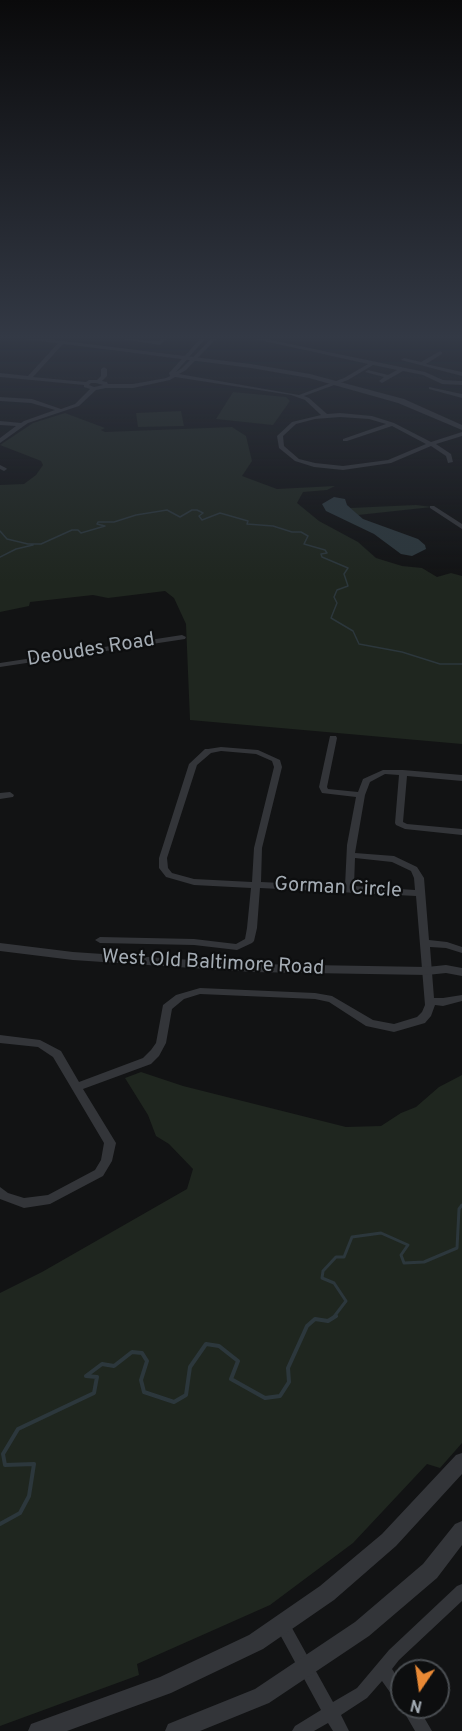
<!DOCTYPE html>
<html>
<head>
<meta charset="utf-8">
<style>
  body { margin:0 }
  #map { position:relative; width:462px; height:1731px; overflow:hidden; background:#121314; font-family:Overpass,sans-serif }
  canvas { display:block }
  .north { position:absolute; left:390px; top:1659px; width:60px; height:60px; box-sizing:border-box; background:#0d0e0f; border:2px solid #494d51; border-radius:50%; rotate:193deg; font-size:16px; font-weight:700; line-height:24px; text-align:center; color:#a4acb4 }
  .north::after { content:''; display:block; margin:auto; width:21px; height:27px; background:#e98935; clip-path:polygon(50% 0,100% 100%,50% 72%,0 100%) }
</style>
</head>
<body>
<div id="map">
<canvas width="462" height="1731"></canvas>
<div class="north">N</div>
</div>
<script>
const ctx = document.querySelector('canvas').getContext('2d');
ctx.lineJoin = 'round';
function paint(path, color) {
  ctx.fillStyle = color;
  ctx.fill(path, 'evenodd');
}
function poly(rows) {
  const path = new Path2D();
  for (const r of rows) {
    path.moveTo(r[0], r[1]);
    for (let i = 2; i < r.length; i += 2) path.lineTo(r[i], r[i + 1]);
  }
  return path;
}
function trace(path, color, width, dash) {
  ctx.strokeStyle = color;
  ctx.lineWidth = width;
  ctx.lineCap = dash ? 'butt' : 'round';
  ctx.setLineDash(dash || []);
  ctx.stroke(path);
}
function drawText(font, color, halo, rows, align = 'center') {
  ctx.font = font + ' Overpass,sans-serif';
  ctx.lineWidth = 4.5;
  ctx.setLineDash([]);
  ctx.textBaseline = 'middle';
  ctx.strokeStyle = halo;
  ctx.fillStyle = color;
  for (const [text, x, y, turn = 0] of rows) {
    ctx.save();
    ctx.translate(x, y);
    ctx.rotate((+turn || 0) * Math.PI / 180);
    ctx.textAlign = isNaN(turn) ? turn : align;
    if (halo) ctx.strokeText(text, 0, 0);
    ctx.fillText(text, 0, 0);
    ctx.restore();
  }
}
paint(poly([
  [233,392,286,397,290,401,273,425,216,419],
  [181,411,184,426,138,427,136,413],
  [65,413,105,428,101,430,105,432,232,427,246,436,252,461,242,476,277,489,335,486,327,490,303,492,297,503,319,521,358,542,376,558,402,566,422,568,437,577,451,573,462,576,462,744,190,720,186,624,174,598,165,591,108,598,93,595,30,602,29,606,0,612,0,485,24,484,36,475,43,465,41,461,36,459,0,445,33,423],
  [416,505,432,507,358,515,350,508],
  [141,1072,183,1086,346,1127,381,1126,401,1113,416,1107,439,1087,462,1075,462,1443,440,1468,427,1464,353,1543,270,1605,137,1664,139,1675,0,1726,0,1293,42,1272,187,1189,193,1169,169,1144,156,1136,148,1115,125,1078]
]), '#1f261f');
paint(poly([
  [334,497,345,499,347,505,363,519,418,539,425,545,426,549,412,556,401,554,374,534,326,511,322,504]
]), '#2c373c');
trace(poly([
  [0,531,7,539,28,544,41,544,72,530,78,530,81,533,105,526,97,524,98,522,114,522,136,515,167,510,180,517,192,510,197,510,203,513,199,516,202,520,220,513,248,521,247,524,273,526,292,532,301,532,308,536,304,544,325,550,327,553,321,554,322,557,348,568,344,574,348,586,337,590,334,597,337,603,331,618,353,631,359,644,402,652,440,664,462,664],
  [0,557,16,549,33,545]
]), '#2c373c', 1.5);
trace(poly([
  [333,1318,346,1301,334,1283,322,1278,323,1271,336,1257,344,1257,352,1237,381,1233,408,1245,401,1255,404,1263,424,1262,457,1248,459,1209,462,1205]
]), '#2c373c', 3);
trace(poly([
  [0,1524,20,1513,29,1496,34,1464,5,1465,3,1454,18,1429,94,1393,97,1377,86,1376,102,1364,114,1366,132,1352,142,1353,147,1361,141,1380,144,1392,174,1402,186,1395,190,1367,206,1344,219,1346,238,1361,231,1379,265,1398,280,1396,289,1382,288,1368,307,1326,315,1319,328,1321,336,1316]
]), '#2c373c', 4);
paint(poly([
  [123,339,159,341,161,339,166,339,160,345,123,339],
  [200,339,205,339,176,372,182,368,211,339,216,339,186,370,179,374,299,395,344,378,368,364,255,339,266,339,425,372,443,380,462,381,462,385,442,384,423,375,403,371,382,383,379,381,384,377,365,372,368,370,388,375,397,370,373,365,348,380,304,396,309,398,327,414,340,413,372,416,394,423,431,442,462,432,462,436,436,444,451,454,453,462,448,463,446,456,431,446,391,463,343,470,314,467,295,461,279,448,277,436,292,422,321,415,305,400,291,395,175,377,170,380,133,388,106,388,96,390,79,406,28,423,0,443,0,438,16,426,0,425,0,421,21,423,24,421,55,410,31,403,0,401,0,397,32,399,61,409,75,404,90,389,84,387,84,385,0,377,0,373,28,376,59,342,64,343,33,377,86,382,89,380,97,380,101,376,101,369,104,367,107,369,107,376,102,381,107,382,108,384,133,384,166,378,170,376,169,373,200,339],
  [91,383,96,383,103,385,94,387,89,385,91,383],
  [340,417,369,419,386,424,343,439,343,441,347,441,392,426,426,444,388,460,343,466,315,463,299,459,284,446,283,436,296,424,315,419,340,417],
  [440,351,442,352,442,354,426,364,462,372,462,376,401,360,404,358,421,362,440,351],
  [429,387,462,394,462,398,429,389,429,387],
  [0,465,6,468,7,469,4,471,0,469,0,465],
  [430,506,434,506,462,524,462,529,430,508,430,506],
  [182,635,186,637,185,639,0,667,0,663,182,635],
  [330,736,336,736,337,738,327,787,328,789,358,792,363,779,383,770,403,770,462,775,462,781,407,776,403,822,407,824,462,829,462,835,405,829,396,825,395,823,399,775,385,774,370,782,365,795,355,853,394,856,417,867,424,878,429,940,447,942,462,947,462,953,446,948,430,947,434,998,443,998,462,995,462,1001,443,1006,435,1005,431,1016,425,1023,394,1032,366,1026,329,1002,315,999,200,994,184,999,172,1009,166,1043,159,1056,151,1064,83,1089,116,1143,112,1161,103,1176,50,1204,24,1208,0,1199,0,1187,8,1193,24,1198,48,1195,95,1170,101,1160,104,1143,53,1057,38,1047,0,1043,0,1035,40,1040,61,1051,79,1082,143,1058,151,1050,156,1043,163,1005,176,995,200,988,315,993,332,996,373,1020,394,1024,417,1017,422,1012,425,1005,416,896,260,888,257,928,254,941,252,943,237,950,194,945,100,943,95,940,100,937,194,939,236,944,245,939,247,928,251,888,194,885,166,877,159,868,159,858,189,764,205,749,208,749,221,747,258,750,280,760,282,767,262,848,261,882,345,886,347,845,356,797,322,793,319,787,330,736],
  [221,751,256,754,272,761,274,767,254,848,252,882,194,879,172,873,168,868,167,858,197,765,211,753,221,751],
  [355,858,392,862,411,871,414,878,415,890,354,886,355,858],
  [10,792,14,795,13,797,0,799,0,793,10,792],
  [462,1584,462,1601,399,1660,392,1669,402,1684,402,1705,397,1702,382,1681,367,1698,341,1715,349,1731,333,1731,328,1723,314,1731,292,1731,295,1726,321,1710,277,1629,275,1624,277,1619,282,1617,287,1619,333,1702,357,1688,389,1650,457,1586,462,1584],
  [402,1705,402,1707,418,1707,432,1731,415,1731,404,1712,401,1707,402,1705]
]), '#333539');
paint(poly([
  [25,339,47,339,251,364,310,374,404,399,462,425,462,430,398,403,309,378,251,368,25,339],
  [0,943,73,952,252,964,427,967,446,965,462,968,462,976,446,973,427,975,252,972,73,960,0,951,0,943],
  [462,1453,462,1474,396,1546,334,1600,263,1649,171,1693,67,1731,28,1731,31,1724,160,1677,249,1635,320,1586,382,1534,456,1455,462,1453],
  [462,1521,462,1545,437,1578,369,1636,269,1703,200,1731,165,1731,168,1724,255,1689,355,1622,423,1564,455,1524,462,1521]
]), '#333539');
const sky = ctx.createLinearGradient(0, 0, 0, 582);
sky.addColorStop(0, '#0a0a0b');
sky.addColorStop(0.58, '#333945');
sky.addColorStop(1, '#33394500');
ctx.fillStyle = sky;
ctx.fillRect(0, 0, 462, 582);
drawText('20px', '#a4acb4', '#0d0e0f', [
  ["Deoudes Road",91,651,-9],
  ["Gorman Circle",338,889,3],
  ["West Old Baltimore Road",213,964,3]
]);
</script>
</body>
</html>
